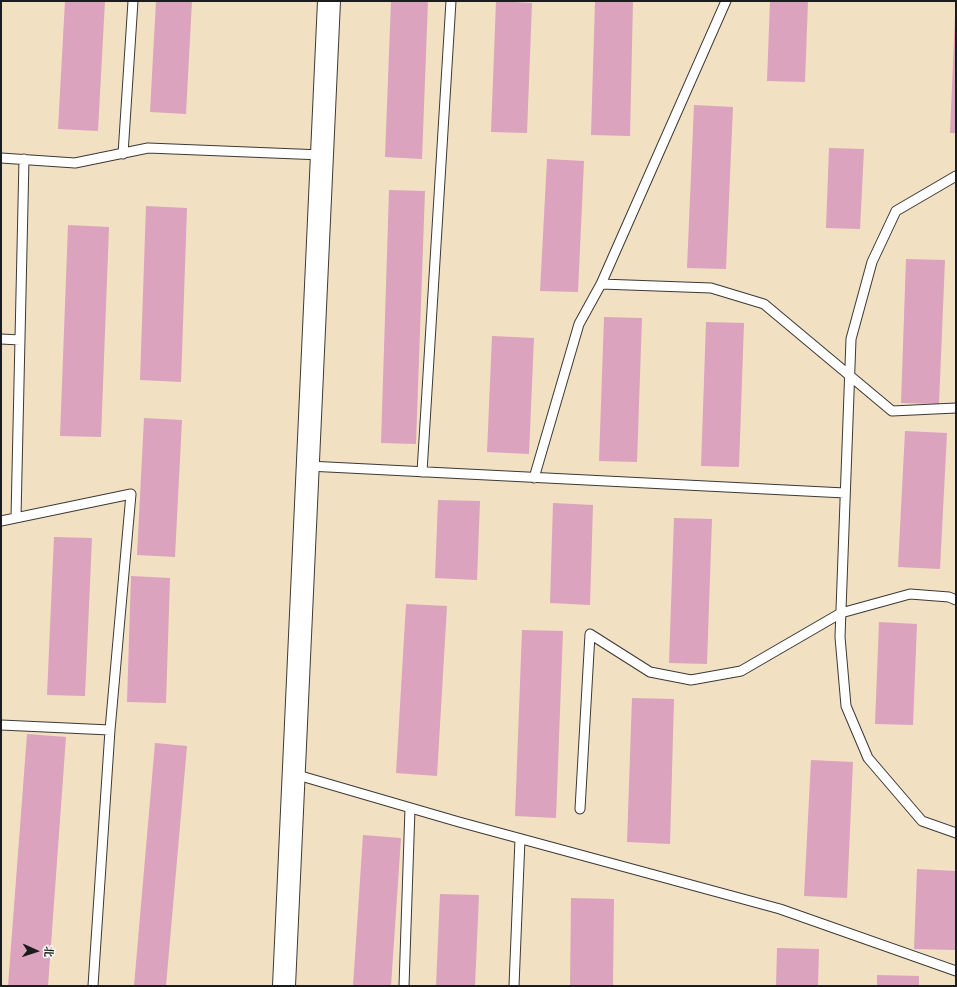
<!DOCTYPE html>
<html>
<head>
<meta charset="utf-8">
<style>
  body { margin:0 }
  #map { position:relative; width:957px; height:987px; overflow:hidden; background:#f2e0c3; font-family:"Sorts Mill Goudy","Noto Serif SC",serif }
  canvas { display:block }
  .frame { position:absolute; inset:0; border:2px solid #1c1c1c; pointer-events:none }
  .north { position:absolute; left:16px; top:931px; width:40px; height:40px; -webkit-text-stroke:3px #f6f6f2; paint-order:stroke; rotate:93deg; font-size:11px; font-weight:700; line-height:16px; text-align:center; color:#1c1c1c }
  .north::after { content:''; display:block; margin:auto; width:14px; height:18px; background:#1c1c1c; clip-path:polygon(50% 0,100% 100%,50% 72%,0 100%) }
</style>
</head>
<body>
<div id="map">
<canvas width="957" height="987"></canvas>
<div class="frame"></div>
<div class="north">北</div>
</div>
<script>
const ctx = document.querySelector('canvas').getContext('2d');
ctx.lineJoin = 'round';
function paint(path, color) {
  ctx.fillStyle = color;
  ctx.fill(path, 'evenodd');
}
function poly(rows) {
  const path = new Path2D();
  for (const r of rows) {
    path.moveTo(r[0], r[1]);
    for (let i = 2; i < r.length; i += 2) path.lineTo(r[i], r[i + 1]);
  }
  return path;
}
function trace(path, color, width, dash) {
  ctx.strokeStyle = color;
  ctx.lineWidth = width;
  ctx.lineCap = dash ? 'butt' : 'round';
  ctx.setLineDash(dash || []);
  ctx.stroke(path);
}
paint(poly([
  [65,1,105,1,98,131,58,129],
  [156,1,192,1,186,114,150,112],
  [391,1,428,1,422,159,385,157],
  [496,1,532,3,527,133,491,132],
  [595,1,633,1,630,136,591,135],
  [770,1,808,1,805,82,767,81],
  [955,16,956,16,956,133,950,133],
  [694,105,733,107,726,269,687,268],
  [829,148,864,149,860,229,826,228],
  [547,159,584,161,578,292,540,291],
  [389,190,425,191,416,444,381,443],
  [146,206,187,208,181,382,140,380],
  [68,225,109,227,101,437,60,436],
  [906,259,945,260,939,404,901,403],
  [604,317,642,318,637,462,599,461],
  [706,322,744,323,739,467,701,466],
  [492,336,534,338,529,454,487,452],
  [144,418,182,420,175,557,137,555],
  [905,431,947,433,940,569,898,567],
  [438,500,480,501,477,580,435,578],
  [553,503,593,505,590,605,550,603],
  [674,518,712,519,707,664,669,663],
  [54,537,92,538,85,696,47,695],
  [131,576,170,578,166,703,127,702],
  [406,604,447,606,437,776,396,773],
  [879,622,917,624,913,725,875,724],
  [522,630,563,631,556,818,515,816],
  [632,698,674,699,670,844,627,842],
  [27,734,66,737,48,986,8,986],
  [155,743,187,746,166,986,134,986],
  [811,760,853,762,847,898,804,896],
  [363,835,401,838,391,986,353,986],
  [917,869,956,871,955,950,914,949],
  [440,894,479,895,475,986,436,986],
  [571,898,614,899,613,986,570,986],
  [777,948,819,949,818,986,776,986],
  [877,975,919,976,919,986,877,986]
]), '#dba3bd');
const service = poly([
  [123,154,133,1],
  [1,158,75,163,148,148,322,155],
  [956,176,896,211,872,262,851,339,840,637,846,706,868,758,922,821,956,833],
  [601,284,726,1],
  [1,339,20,340],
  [308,466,845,493],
  [422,472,451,1],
  [534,478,579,324,601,284,711,288,764,304,892,411,956,408],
  [16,517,24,159],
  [1,521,131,494,110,730],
  [1,725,110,730,93,986],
  [294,774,459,822,780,909,956,971],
  [580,809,590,634,650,672,691,680,741,671,841,613,910,594,949,597,956,600],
  [404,986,410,808],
  [514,986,520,839]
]);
const tertiary = poly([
  [284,986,329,1]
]);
trace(service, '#3c3935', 11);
trace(tertiary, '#3c3935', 24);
trace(service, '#fff', 9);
trace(tertiary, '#fff', 22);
</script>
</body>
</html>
